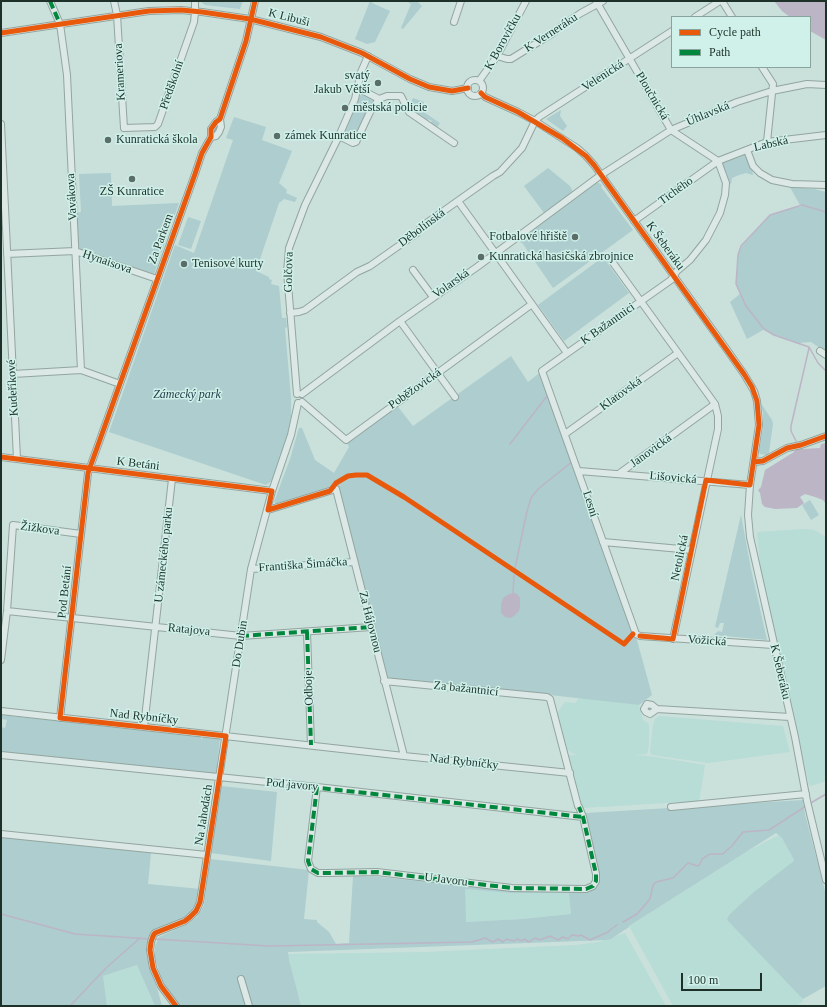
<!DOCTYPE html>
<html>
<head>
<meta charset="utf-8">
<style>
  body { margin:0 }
  #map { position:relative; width:827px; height:1007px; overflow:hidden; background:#cae0db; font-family:Georgia,serif }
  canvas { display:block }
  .frame { position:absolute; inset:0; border:2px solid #1d3128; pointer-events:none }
  .legend { position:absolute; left:671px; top:16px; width:140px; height:52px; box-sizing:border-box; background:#cff1ea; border:1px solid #88a49c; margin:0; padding:5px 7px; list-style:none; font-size:12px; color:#1d3128 }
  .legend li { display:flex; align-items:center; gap:8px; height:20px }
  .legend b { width:20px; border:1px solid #88a49c }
  .scale { position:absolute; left:681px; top:973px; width:81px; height:18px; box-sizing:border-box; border:2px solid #1d3128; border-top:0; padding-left:5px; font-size:12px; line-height:14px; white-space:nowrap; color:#1d3128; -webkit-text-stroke:3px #cff1ea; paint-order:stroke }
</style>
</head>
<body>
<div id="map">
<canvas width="827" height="1007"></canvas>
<div class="frame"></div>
<ul class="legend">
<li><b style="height:5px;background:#e8590c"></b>Cycle path</li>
<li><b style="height:5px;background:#00873e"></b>Path</li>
</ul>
<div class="scale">100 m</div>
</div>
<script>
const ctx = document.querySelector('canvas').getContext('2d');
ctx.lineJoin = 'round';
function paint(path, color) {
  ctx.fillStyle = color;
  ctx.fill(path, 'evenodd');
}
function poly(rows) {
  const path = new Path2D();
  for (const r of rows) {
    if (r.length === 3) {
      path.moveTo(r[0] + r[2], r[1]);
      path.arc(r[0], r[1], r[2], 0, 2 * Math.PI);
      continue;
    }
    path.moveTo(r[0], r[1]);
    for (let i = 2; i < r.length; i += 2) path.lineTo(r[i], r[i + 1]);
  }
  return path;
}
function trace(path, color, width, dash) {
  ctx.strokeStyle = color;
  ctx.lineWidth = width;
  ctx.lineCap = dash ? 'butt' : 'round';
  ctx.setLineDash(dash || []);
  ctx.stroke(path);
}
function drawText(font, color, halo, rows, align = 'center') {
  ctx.font = font + ' Georgia,serif';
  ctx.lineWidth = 3;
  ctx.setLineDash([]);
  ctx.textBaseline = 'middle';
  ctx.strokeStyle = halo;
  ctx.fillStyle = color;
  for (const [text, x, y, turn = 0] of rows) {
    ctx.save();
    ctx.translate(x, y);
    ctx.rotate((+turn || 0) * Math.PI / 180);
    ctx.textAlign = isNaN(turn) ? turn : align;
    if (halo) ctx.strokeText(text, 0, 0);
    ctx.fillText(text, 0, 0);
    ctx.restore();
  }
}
paint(poly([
  [805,529,814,530,826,537,826,781,811,786,809,785,760,567,757,532],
  [579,698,639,705,643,720,649,724,649,746,647,754,633,755,649,756,705,765,699,801,583,808,567,755,577,755,570,752,566,748,557,713,565,702,575,703],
  [659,716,783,726,790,752,708,763,652,755,650,752,653,725,655,719],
  [779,835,782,838,793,858,794,861,727,920,802,996,803,999,802,1002,796,1006,673,1006,629,926,746,852],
  [465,889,511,893,569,893,571,914,522,919,465,922],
  [625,933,666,1006,301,1006,288,954,426,952,576,945,599,942],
  [137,965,155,1006,107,1006,103,976]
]), '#b8dcd6');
paint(poly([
  [200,1,243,1,240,9,205,5],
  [370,1,373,1,372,3,390,11,375,42,367,44,355,39],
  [406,1,417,1,422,6,403,29,401,28,411,4],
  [361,94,363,94,373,99,356,137,352,139,350,138,343,134],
  [413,98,424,102,422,111,440,123,436,129,429,125,432,121,428,119,427,121,421,115,419,117,411,110,409,106],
  [561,110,560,116,567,126,563,131,546,119],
  [234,117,266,127,262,140,292,151,279,183,287,190,286,193,297,198,295,202,284,199,279,203,256,271,269,277,269,279,272,280,271,284,279,286,282,318,286,318,287,327,285,328,291,398,291,417,287,439,273,479,270,482,266,485,109,432,175,245,194,253,233,140,226,138],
  [744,155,748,157,752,168,753,175,746,173,739,175,732,178,731,185,722,163],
  [548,168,570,186,573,192,544,213,524,186],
  [111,173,112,206,179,203,154,274,78,248,77,213,81,212,79,174],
  [597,182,602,185,601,187,633,230,553,288,523,244,520,242,531,231],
  [790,187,814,189,826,192,826,352,811,342,798,343,774,335,765,329,747,339,730,302,740,294,736,285,738,255,742,246,770,215,795,207,801,207],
  [188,217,201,221,191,249,178,245],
  [603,257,629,293,564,341,538,305],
  [511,356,528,382,542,371,635,633,652,695,639,705,550,695,547,697,384,681,335,487,276,504,274,502,290,459,299,428,302,428,315,460,334,473,349,447,346,440,395,403,413,426],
  [760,402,772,420,773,424,769,452,768,455,766,455,760,454,759,451,763,428,763,413],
  [810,500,819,515,811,520,802,505],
  [741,515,751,569,767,640,714,635,718,631,722,632,724,623,720,623,718,628,715,627],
  [1,715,201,736,201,739,202,739,203,737,220,738,216,775,1,752,1,727,5,728,7,720,1,719],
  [221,786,277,792,271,861,211,853],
  [803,800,805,814,826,895,826,986,803,999,727,920,729,915,754,892,794,861,793,858,782,838,776,833,629,926,629,927,611,939,606,940,288,952,289,959,301,1006,180,1006,162,983,155,957,155,946,159,937,188,924,197,917,204,905,210,859,309,870,304,919,317,920,317,922,329,932,336,944,349,943,353,876,379,877,513,891,589,892,597,887,600,880,586,813],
  [465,889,511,893,569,893,571,914,522,919,466,922],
  [1,836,151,853,148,884,201,889,198,904,190,915,170,925,156,929,152,933,154,977,162,1006,155,1006,137,965,103,976,107,1006,1,1006]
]), '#adcdcf');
paint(poly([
  [774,1,826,1,826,40,810,31,810,17,790,17,782,11],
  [826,443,826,504,823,500,815,497,805,494,800,497,804,503,797,508,775,509,765,507,762,504,760,493,758,490,761,487,765,470,794,452,795,449,800,447,803,449,820,448,821,444],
  [515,593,518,595,520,598,520,606,519,611,515,615,511,618,505,617,501,613,501,604,503,598,509,594]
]), '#bcb5c5');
trace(poly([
  [826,212,802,205,770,215,741,246,738,255,736,284,746,306,764,329,774,335,809,347,818,363,826,371],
  [543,383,571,462],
  [796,441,791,431,791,426,809,348],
  [510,444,547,396],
  [515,568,527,511,531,498,538,489,573,461],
  [513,593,514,575],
  [809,804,826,794],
  [1,914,75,934,150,939],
  [623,922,637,914,650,899,653,885,656,882,673,878,688,863,698,866,700,864,702,859,710,854,723,854,728,849,731,847,743,832,769,830,806,806],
  [154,939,269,946,472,942,485,938,493,942,498,939,503,942,506,939,514,941,517,939,522,941,524,939,529,942,535,938,540,940,550,936,558,940,563,937,568,939,572,935,578,936,581,935,590,940,608,932,610,930,617,925],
  [70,1006,106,968,140,938]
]), '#bcb5c5', 1.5);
const minor = poly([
  [50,1,60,24,67,75,81,370],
  [114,1,117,15,124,128,155,127,158,124,194,22,195,12,195,1],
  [596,1,671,130,718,161],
  [722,1,732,17],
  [695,17,720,1],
  [454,22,461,1],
  [1,33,149,11,181,10,202,12,250,19,321,37,362,53,410,79,429,87,452,91,468,88],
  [497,56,507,59,511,59,553,33,563,25,581,13,603,1],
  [762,67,773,84,767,142],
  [475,88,8],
  [479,81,497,56,526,1],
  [358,88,379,99,387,96,401,96,409,112,454,143],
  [481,93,485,97,518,112,535,121,577,148,586,156,594,165,725,347,744,374,754,391,757,401,759,425,750,485,748,515,750,537,795,737,807,801,826,880],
  [1,124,17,459],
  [339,136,353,143,356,142,370,112,379,99],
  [211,137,216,136,219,132,221,127,220,119],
  [747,150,753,166,760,173,772,180,792,184,826,185],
  [718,161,726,183,725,195,720,213,706,240,690,260,677,271,671,280,542,371,636,634,640,636,773,645],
  [458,201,567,353],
  [634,221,718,161,767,142,826,135],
  [7,254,75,251,157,279],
  [611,260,715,404,718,416,718,429,673,639],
  [413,270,433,297],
  [290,313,299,312,305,310,357,272,370,266,417,233,421,227,493,176,500,172,522,148,535,121,539,117,672,31],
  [400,321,455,397],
  [820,351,826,355],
  [13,374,81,370,120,384],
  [297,394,287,272,289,248,305,205,339,136,355,99,361,72,368,56],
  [302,394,400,321,477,267,601,175,671,130,737,102,772,91,807,84,826,85],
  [302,402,346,440,532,304],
  [565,434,678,353],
  [1,457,272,491],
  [754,462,763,461,787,448,801,445,826,436],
  [579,471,750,485],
  [620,473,715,404],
  [268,510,336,489,404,756],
  [603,542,692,550],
  [251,569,354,562],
  [7,611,241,636,371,627],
  [307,632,311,745],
  [1,660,7,611,13,525,81,534],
  [384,681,547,697,550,699,578,806],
  [657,709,652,705,647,704,644,709,646,712,650,714,657,709,790,717],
  [1,711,404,756,570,773],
  [60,718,88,473,195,174,202,153,211,137,211,129,216,122,220,119,246,41,255,1],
  [144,727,172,479],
  [1,755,317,787,583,817],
  [317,787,308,861,311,869,318,873,328,873,377,872,512,888,586,889,593,886,596,881,596,874,583,817,579,807],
  [671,807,806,794],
  [1,834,207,855],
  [241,979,249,1006],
  [176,1006,161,986,153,968,150,950,151,942,153,936,155,933,185,921,190,917,196,911,200,902,251,569,272,491,291,435,298,403]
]);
trace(minor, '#93a59f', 8);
trace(minor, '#dbe8e5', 6);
trace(poly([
  [50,1,60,24],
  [307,632,311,745],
  [241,636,371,627],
  [275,783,583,817],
  [317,787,308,861,311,869,318,873,328,873,377,872,512,888,586,889,593,886,596,881,596,874,583,817,579,807]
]), '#00873e', 4, [8, 4]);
trace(poly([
  [1,33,149,11,181,10,202,12,250,19,321,37,362,53,410,79,429,87,452,91,468,88],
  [481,93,485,97,518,112,562,138,586,156,594,165,744,374,752,387,757,401,759,425,750,485,706,480,673,639,640,636],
  [1,457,272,491,268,510],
  [754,462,763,461,787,448,801,445,826,436],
  [268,510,330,491,336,483,348,476,356,475,367,475,404,497,455,531,624,644,633,634],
  [176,1006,161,986,153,968,150,950,151,942,153,936,155,933,185,921,190,917,196,911,200,902,226,736,60,718,88,473,195,174,202,153,211,137,211,129,216,122,220,119,246,41,255,1]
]), '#e8590c', 5);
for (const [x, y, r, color] of [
  [378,83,4,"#5a6e67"],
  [345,108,4,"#5a6e67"],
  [277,136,4,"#5a6e67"],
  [108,140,4,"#5a6e67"],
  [132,179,4,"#5a6e67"],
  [575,237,4,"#5a6e67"],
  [481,257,4,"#5a6e67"],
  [184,264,4,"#5a6e67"]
]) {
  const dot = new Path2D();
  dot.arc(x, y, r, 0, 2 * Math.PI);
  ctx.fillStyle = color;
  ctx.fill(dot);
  trace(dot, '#cff1ea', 1.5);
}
drawText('12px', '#1d3128', '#cff1ea', [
  ["K Libuši",289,18,14],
  ["K Verneráku",551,33,-33],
  ["K Borovíčku",503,42,-61],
  ["Krameriova",120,72,-93],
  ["Velenická",603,76,-33],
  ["Předškolní",172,85,-71],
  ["Ploučnická",652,96,59],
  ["Úhlavská",708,114,-23],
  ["Labská",771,144,-13],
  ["Tichého",676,191,-36],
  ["Vavákova",72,197,-93],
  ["Děbolínská",422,228,-37],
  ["Za Parkem",161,239,-70],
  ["K Šeberáku",665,246,54],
  ["Hynaisova",107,262,19],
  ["Golčova",289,272,-89],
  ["Volarská",451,284,-35],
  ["K Bažantnici",608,324,-35],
  ["Kudeříkové",13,388,-93],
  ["Poběžovická",415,389,-35],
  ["Klatovská",621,394,-36],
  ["Janovická",651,451,-36],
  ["K Betáni",138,464,7],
  ["Lišovická",673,478,5],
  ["Lesní",590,504,72],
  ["Žižkova",40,529,8],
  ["U zámeckého parku",164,555,-84],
  ["Netolická",680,558,-78],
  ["Františka Šimáčka",303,565,-4],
  ["Pod Betání",65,592,-84],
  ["Za Hájovnou",370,622,76],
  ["Ratajova",189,630,6],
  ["Vožická",707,641,4],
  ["Do Dubin",240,644,-81],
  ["K Šeberáku",780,672,77],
  ["Odboje",309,688,-92],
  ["Za bažantnicí",466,689,6],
  ["Nad Rybníčky",144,717,6],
  ["Nad Rybníčky",464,762,6],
  ["Pod javory",292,785,5],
  ["Na Jahodách",204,815,-81],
  ["U Javoru",446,880,7]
]);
drawText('12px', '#1d3128', '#cff1ea', [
  ["svatý",370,76,"right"],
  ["Jakub Větší",370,90,"right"],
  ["městská policie",353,108],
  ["zámek Kunratice",285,136],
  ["Kunratická škola",116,140],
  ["ZŠ Kunratice",132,192,"center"],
  ["Fotbalové hřiště",567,237,"right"],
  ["Kunratická hasičská zbrojnice",489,257],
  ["Tenisové kurty",192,264]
], 'left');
drawText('italic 12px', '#26404c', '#cff1ea', [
  ["Zámecký park",187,395]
]);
</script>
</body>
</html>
